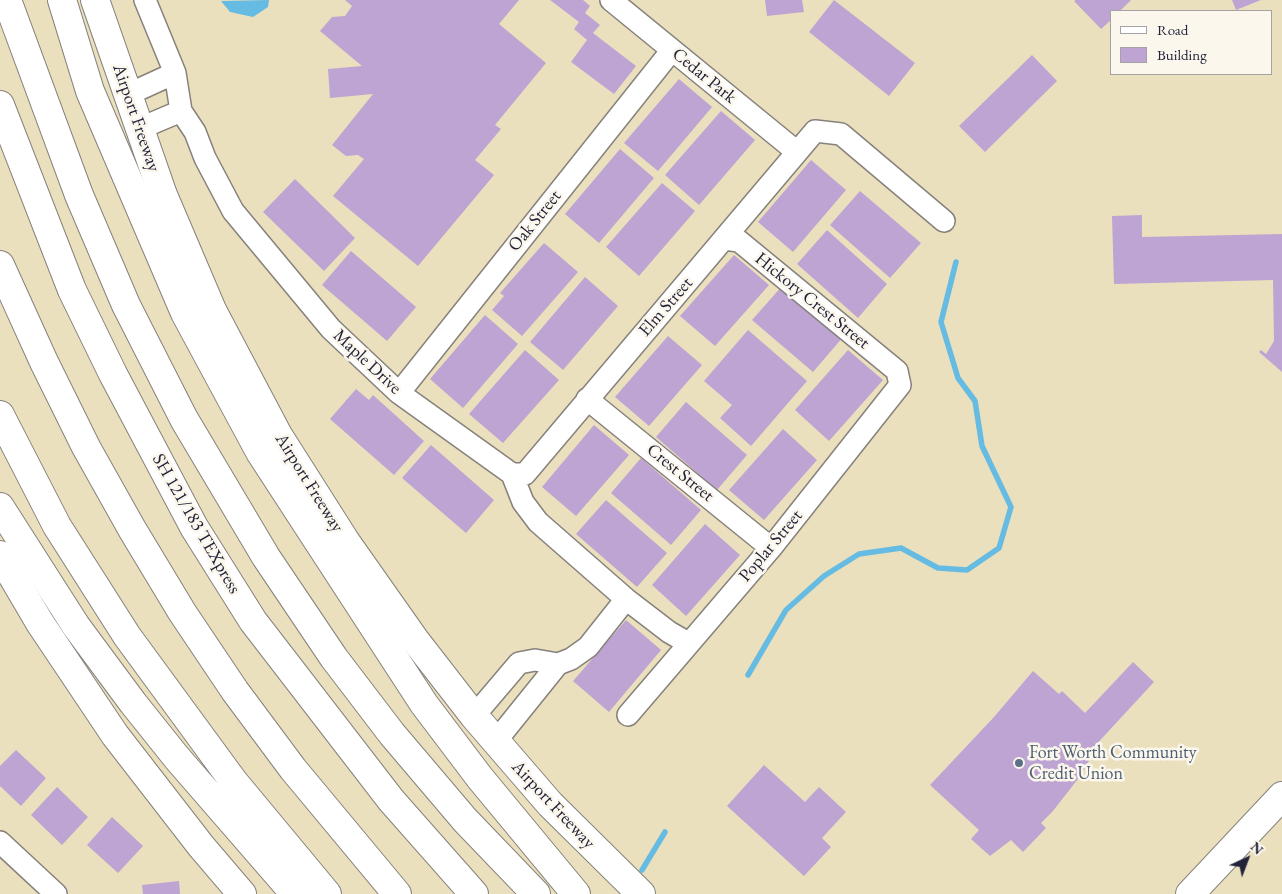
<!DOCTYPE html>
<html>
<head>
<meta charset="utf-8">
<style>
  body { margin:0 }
  #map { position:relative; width:1282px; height:894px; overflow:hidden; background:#eae0bd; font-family:"EB Garamond",serif }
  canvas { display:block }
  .legend { position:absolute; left:1110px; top:10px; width:162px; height:65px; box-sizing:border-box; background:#fbf7ec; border:1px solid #a4a2a5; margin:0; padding:6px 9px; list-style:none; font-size:15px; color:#22223b }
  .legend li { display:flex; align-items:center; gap:10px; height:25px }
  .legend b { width:25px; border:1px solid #a4a2a5 }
  .north { position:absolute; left:1222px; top:834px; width:50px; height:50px; -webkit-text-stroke:4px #fbf7ec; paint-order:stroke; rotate:43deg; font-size:14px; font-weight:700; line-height:20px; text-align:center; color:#22223b }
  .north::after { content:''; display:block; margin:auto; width:18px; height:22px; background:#22223b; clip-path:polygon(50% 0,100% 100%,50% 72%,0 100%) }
</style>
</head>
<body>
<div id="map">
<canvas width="1282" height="894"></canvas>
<ul class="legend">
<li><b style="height:6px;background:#fff"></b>Road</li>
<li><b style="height:14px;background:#bea4d2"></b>Building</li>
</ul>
<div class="north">N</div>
</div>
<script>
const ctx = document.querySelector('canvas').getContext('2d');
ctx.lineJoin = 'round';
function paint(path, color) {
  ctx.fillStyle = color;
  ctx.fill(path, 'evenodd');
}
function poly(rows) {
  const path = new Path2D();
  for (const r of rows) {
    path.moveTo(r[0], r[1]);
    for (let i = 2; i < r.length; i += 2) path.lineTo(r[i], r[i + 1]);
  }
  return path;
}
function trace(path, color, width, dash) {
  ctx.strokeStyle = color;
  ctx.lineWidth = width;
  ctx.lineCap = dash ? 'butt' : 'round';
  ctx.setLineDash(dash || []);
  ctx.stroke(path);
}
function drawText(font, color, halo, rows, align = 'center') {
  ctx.font = font + ' "EB Garamond",serif';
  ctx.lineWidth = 5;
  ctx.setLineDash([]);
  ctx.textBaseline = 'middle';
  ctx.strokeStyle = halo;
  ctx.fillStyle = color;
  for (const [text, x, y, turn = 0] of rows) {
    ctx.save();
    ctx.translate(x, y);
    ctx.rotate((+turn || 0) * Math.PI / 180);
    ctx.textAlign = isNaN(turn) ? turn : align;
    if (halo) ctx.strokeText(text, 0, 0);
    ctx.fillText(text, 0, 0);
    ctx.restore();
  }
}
paint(poly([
  [269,0,268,7,253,17,230,12,221,1]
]), '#66bbe2');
trace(poly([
  [748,675,786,610,824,576,859,554,901,548,938,568,967,570,999,548,1011,507,982,446,975,401,958,378,941,322,956,262],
  [642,870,665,832]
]), '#66bbe2', 5.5);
paint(poly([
  [345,0,519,0,499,24,546,63,495,125,501,129,475,160,494,175,418,266,333,196,364,159,358,155,346,156,332,145,373,94,330,98,328,69,362,66,320,31,332,17,345,16,352,6],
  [550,0,583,0,590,6,585,13,600,25,593,33,636,66,614,94,571,62,587,40,574,29,579,22],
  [765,0,802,0,804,12,767,16],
  [834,0,915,63,889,96,809,32],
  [1076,0,1131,0,1120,11,1111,11,1111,20,1101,29,1074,1],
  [1232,0,1261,0,1236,10],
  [1032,55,1057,81,985,152,959,126],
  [679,79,712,107,658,171,624,143],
  [721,111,755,140,699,205,665,175],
  [620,149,654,178,599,243,565,214],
  [811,160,846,190,793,252,758,222],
  [295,179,355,238,324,271,263,212],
  [662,183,695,211,639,276,606,247],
  [860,191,921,243,890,278,830,225],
  [1142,215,1142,237,1282,234,1282,372,1259,352,1261,350,1266,354,1274,341,1273,280,1114,284,1112,216],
  [827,230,887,284,858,318,797,264],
  [544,243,578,272,522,336,492,310,504,296,500,293],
  [351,251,416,307,387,341,322,285],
  [734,255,769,285,715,346,680,316],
  [585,277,618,306,563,370,530,342],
  [783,285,843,337,813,372,752,320],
  [485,315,518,344,463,408,430,379],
  [748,330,807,381,751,446,720,418,732,405,704,381],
  [668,336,702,365,649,426,615,397],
  [525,350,559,380,503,443,469,414],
  [848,350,883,380,829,441,795,410],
  [356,389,369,400,373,395,424,441,394,475,330,419],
  [686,402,747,455,717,490,656,437],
  [594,425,629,455,576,516,542,487],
  [783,429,817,460,764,520,729,490],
  [431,445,494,500,466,533,402,478],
  [641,458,701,510,671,545,611,493],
  [606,500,667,553,637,587,576,534],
  [705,524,740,555,686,616,652,585],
  [626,620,661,650,609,712,573,681],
  [1133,662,1154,682,1093,748,1095,750,1081,775,1053,811,1041,823,1046,828,1023,852,1011,840,990,856,971,839,979,830,930,785,994,717,1033,671,1059,694,1062,691,1085,713],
  [16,750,46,778,21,806,0,786,0,766],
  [764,765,805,802,819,787,846,812,822,838,831,847,804,876,727,806],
  [57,787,88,817,62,845,31,815],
  [112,817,143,846,118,873,87,845],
  [179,881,180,894,143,894,142,885]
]), '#bea4d2');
const street = poly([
  [145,0,175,73,181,111,195,132,205,158,233,211,331,329,399,393,512,474,523,502,538,522,626,599,669,632,688,643],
  [611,0,797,152],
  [129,94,175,73],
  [141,128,181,111],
  [399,393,672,50],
  [587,399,771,548],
  [512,474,525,474,815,131,841,134,944,221],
  [628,715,771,548,900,385,897,371,739,241,724,239],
  [474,716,519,663,535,660,558,664,571,659,588,647,626,599],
  [496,741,558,664],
  [0,842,56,894]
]);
const secondary = poly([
  [95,0,163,195,212,310,278,435,346,542,415,640,474,716,550,804,641,894],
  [0,555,40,623,115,735,201,846,242,894],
  [1190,894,1282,796]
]);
const highway = poly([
  [7,0,79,195,126,305,184,419,266,557,334,658,392,734,465,820,536,894],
  [62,0,90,91,185,313,260,452,424,704,480,778,576,894],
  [0,105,72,290,113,374,194,527,253,621,391,800,474,894],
  [0,265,44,362,86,447,132,529,182,612,235,691,293,769,397,894],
  [0,415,57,526,127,636,234,782,327,894],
  [0,507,76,626,133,703,177,758,295,894]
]);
trace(street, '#86817c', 24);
trace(secondary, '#86817c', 30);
trace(highway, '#86817c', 30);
trace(street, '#fff', 21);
trace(secondary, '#fff', 28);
trace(highway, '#fff', 28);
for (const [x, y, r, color] of [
  [1019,763,5,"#5c6f8a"]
]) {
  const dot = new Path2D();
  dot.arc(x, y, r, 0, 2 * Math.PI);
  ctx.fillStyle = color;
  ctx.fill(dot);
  trace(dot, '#fbf7ec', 2);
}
drawText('18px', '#22223b', '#fbf7ec', [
  ["Cedar Park",704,76,39],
  ["Airport Freeway",136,118,71],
  ["Oak Street",535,221,-51],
  ["Hickory Crest Street",812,301,39],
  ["Elm Street",666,307,-49],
  ["Maple Drive",367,362,43],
  ["Crest Street",680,473,39],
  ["Airport Freeway",309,483,58],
  ["SH 121/183 TEXpress",196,524,60],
  ["Poplar Street",771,546,-50],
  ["Airport Freeway",553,805,47]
]);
drawText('18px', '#4e5e75', '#fbf7ec', [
  ["Fort Worth Community",1029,753],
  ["Credit Union",1029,774]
], 'left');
</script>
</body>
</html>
